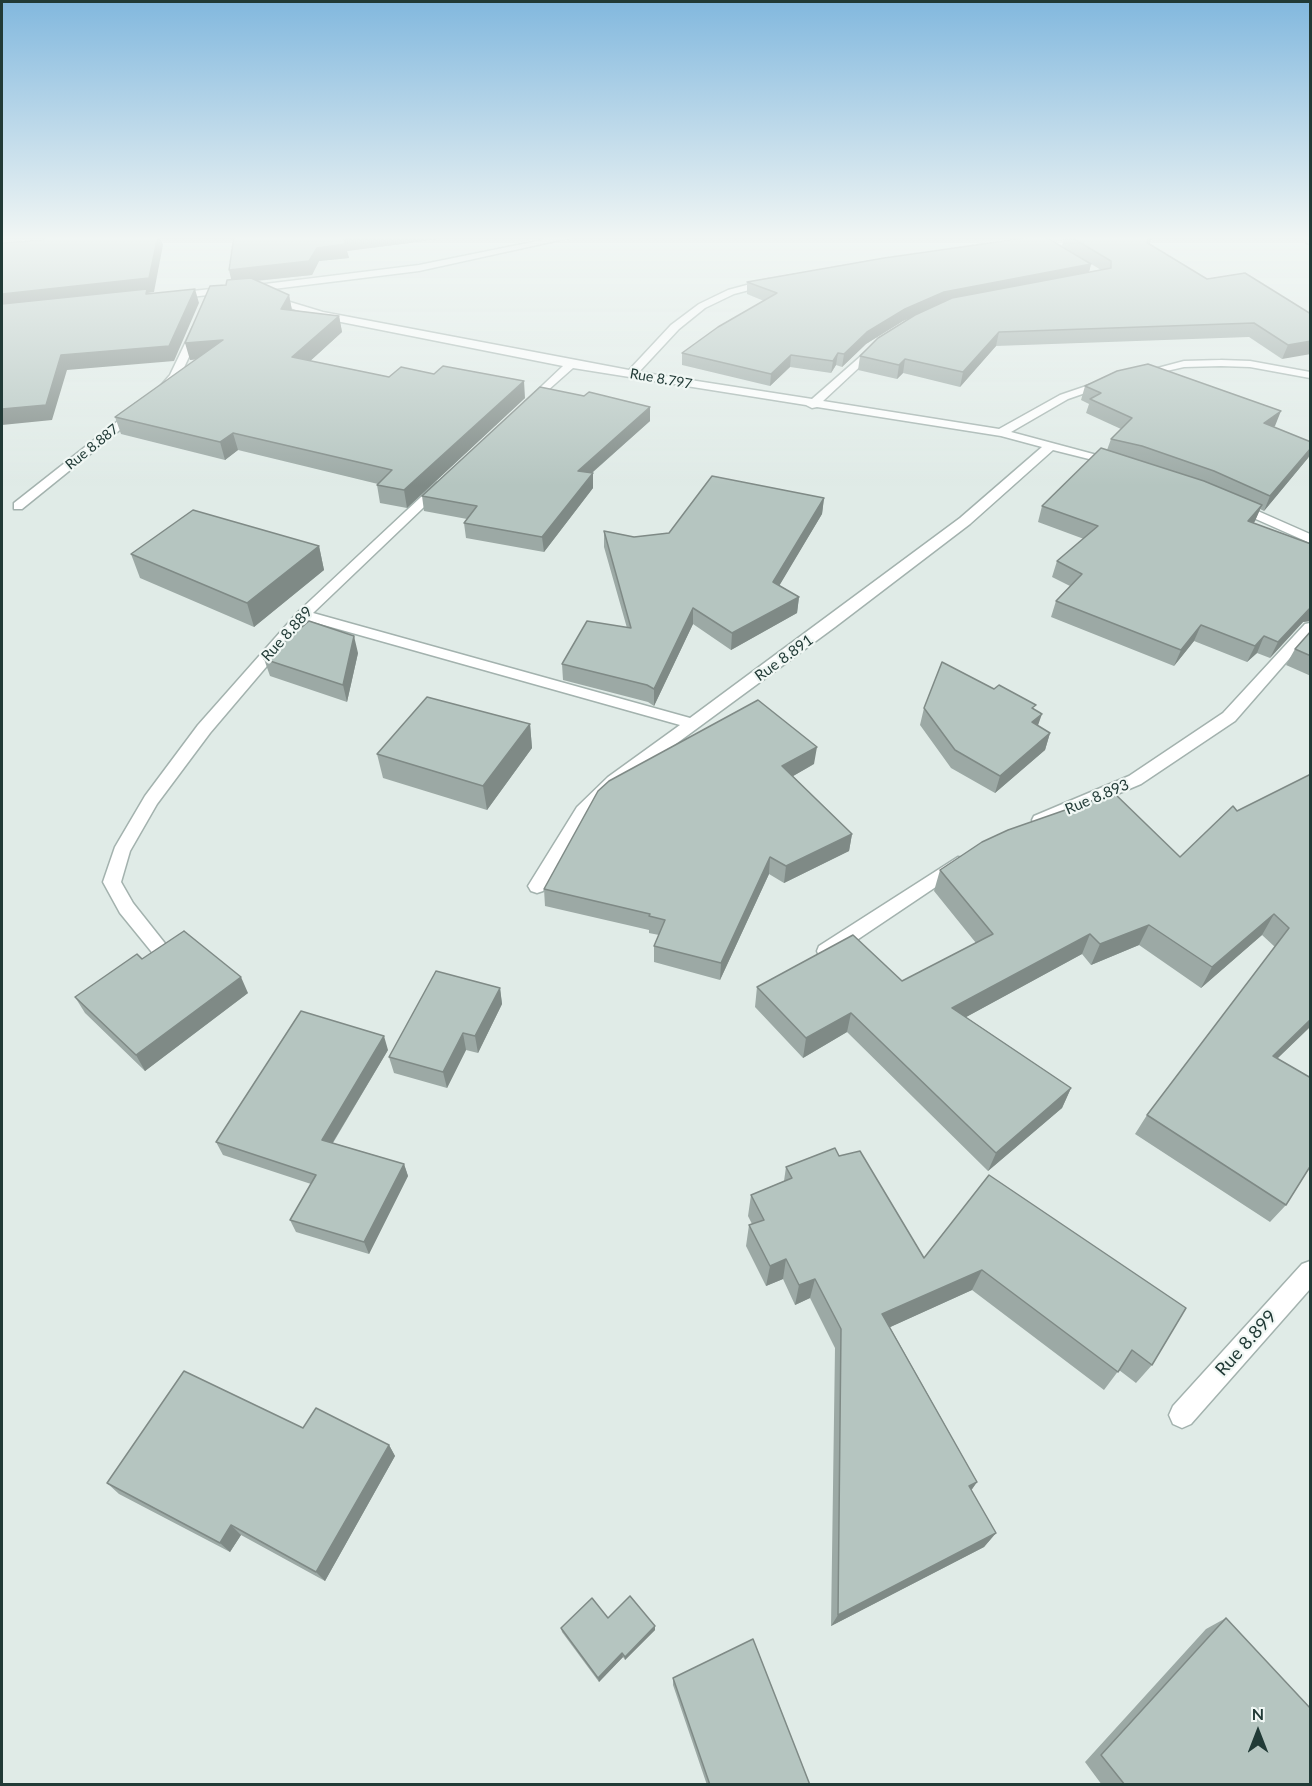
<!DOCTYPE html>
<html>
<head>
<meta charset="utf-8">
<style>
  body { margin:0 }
  #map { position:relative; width:1312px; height:1786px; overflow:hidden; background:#e0ebe7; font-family:Lato,sans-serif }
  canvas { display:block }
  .frame { position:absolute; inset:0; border:3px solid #213a36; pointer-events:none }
  .north { position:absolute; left:1228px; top:1702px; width:60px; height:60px; -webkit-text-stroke:4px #f0f7f4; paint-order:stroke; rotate:0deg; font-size:16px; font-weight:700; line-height:24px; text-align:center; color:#213a36 }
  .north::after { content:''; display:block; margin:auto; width:21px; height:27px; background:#213a36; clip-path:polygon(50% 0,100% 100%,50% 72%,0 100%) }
</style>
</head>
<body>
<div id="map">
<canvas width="1312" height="1786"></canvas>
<div class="frame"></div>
<div class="north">N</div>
</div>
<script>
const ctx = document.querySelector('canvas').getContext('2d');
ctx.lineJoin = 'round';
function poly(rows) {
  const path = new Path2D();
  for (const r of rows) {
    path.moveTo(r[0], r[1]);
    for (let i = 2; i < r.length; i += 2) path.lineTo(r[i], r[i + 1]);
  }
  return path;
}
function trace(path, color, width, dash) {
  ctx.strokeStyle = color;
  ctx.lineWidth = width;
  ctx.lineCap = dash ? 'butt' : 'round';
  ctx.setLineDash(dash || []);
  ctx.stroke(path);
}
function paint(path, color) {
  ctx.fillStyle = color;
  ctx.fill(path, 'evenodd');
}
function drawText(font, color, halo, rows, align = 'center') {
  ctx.font = font + ' Lato,sans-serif';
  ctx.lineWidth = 4.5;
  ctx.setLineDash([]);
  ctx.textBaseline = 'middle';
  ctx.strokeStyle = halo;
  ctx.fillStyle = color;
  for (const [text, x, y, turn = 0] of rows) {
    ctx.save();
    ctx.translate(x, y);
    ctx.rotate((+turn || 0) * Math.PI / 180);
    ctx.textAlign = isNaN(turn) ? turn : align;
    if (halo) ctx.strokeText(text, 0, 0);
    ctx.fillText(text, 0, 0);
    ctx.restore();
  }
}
const minor = poly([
  [562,236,578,236,419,271,257,291,252,288,257,285,419,265,562,236],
  [1057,236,1083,236,1025,245,1021,242,1057,236],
  [1302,236,1310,236,1310,244,1307,243,1302,236],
  [769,279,774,282,772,284,734,294,705,308,679,329,639,372,812,399,877,342,881,343,881,347,823,401,999,429,1060,395,1107,379,1112,382,1111,384,1068,399,1011,432,1123,462,1117,466,1053,450,970,524,835,627,620,785,589,815,543,891,537,893,531,891,528,886,577,807,608,777,680,725,306,620,210,733,157,804,130,851,121,882,133,903,171,951,169,956,162,958,155,956,120,913,103,882,115,847,145,796,198,725,298,612,436,483,440,482,446,486,313,613,690,718,960,518,1042,447,1001,436,817,407,812,408,806,405,573,368,529,407,525,406,525,402,563,366,321,318,284,306,268,297,268,293,274,293,290,302,323,312,629,370,671,325,699,304,728,290,769,279],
  [230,287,233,288,233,292,174,299,169,296,174,293,230,287],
  [193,327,202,329,180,376,166,393,158,393,156,391,170,375,193,327],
  [1221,360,1250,361,1310,372,1310,378,1250,367,1221,366,1184,367,1140,377,1135,374,1184,361,1221,360],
  [132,410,142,412,22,509,14,509,14,503,132,410],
  [1235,501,1310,534,1310,543,1231,508,1231,502,1235,501],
  [1310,623,1310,635,1235,721,1141,784,1046,824,1034,824,1032,820,1034,816,1129,776,1223,713,1305,624,1310,623],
  [958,857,964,858,967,863,964,868,833,956,826,958,819,956,817,951,819,946,958,857],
  [1310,1261,1310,1289,1191,1424,1182,1428,1173,1424,1169,1415,1173,1406,1302,1264,1310,1261]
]);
trace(minor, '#a3b2ae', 3);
paint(minor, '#fff');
paint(poly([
  [234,236,439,236,439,239,347,251,349,258,319,261,312,275,257,281,289,295,292,310,339,316,342,332,310,361,389,377,525,398,407,508,380,503,377,485,378,484,238,450,225,460,121,434,115,417,196,359,190,360,231,280],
  [1064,236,1154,236,1149,244,1207,279,1311,314,1282,359,1249,337,996,346,960,387,903,373,897,379,858,370,860,356,912,317,903,321,866,344,842,367,836,365,831,373,790,367,770,386,682,365,682,353,764,301,747,294,747,282,1091,264,1089,272,1101,270,1062,246],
  [1085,386,1275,426,1273,427,1311,442,1311,453,1308,458,1264,511,1260,509,1254,523,1311,544,1311,622,1310,621,1303,622,1270,658,1257,653,1247,662,1194,641,1174,666,1051,617,1056,601,1070,586,1052,577,1057,561,1084,539,1038,522,1042,506,1107,450,1111,439,1121,429,1086,413,1089,404,1081,400],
  [584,396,650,421,592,473,593,488,544,552,466,538,464,523,467,519,424,511,422,496],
  [824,498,822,514,779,585,799,597,797,613,731,650,693,624,654,706,648,702,563,680,562,664,627,628,604,547,604,531,634,537,669,533],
  [319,546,324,570,254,627,140,578,131,554],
  [1311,631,1311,676,1286,665,1295,649],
  [358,653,347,702,270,676,264,659],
  [924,708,1034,710,1038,726,1050,733,1045,750,995,793,951,768,920,725],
  [530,724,532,748,487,810,383,778,377,754],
  [814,764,793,776,852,834,849,851,784,883,769,874,720,980,654,962,654,946,659,935,649,933,649,930,545,906,544,889],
  [1311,774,1311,1026,1277,1059,1286,1205,1270,1222,1135,1134,1147,1115,1275,947,1262,935,1201,988,1139,945,1091,965,1082,954,966,1017,1071,1088,1062,1108,988,1171,847,1032,803,1058,755,1007,757,987,902,981,976,943,934,891,940,870,1180,857,1237,811],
  [142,959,248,993,145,1071,85,1013,75,997],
  [500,988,502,1004,478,1053,466,1050,447,1088,394,1073,389,1057],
  [388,1050,333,1143,404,1164,408,1176,369,1254,296,1232,290,1220,311,1184,223,1155,216,1142],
  [839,1156,924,1258,989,1175,1152,1365,1136,1383,1119,1370,1104,1390,972,1290,890,1327,977,1482,971,1490,996,1533,984,1547,831,1626,835,1348,810,1298,795,1305,783,1279,766,1286,746,1246,749,1225,752,1224,748,1216,751,1195,784,1181,786,1167],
  [303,1428,389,1445,395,1456,325,1581,241,1535,230,1552,119,1494,107,1483],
  [608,1618,655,1630,625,1660,623,1657,599,1682,562,1632,561,1628],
  [1226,1618,1311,1785,1102,1785,1085,1762,1206,1629],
  [673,1678,810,1785,707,1785,673,1685]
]), '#9ca9a5');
paint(poly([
  [158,236,160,236,163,245,154,292,148,293,152,304,2,310,2,294],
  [360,236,439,236,439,239,347,251,349,258,319,261,312,275,232,283,229,270,317,248,344,238],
  [1150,236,1154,236,1142,255,1146,242],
  [1091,264,1088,276,942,304,903,321,866,344,842,367,844,354,867,332,905,309,944,292],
  [195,289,199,303,174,361,67,370,52,420,2,425,2,409,61,355],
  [289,295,292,311,281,309],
  [339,316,342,332,296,374,292,357],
  [999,332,996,346,960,387,963,372],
  [223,340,227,356,190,360,185,343],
  [1311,341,1311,354,1282,359,1288,345],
  [838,353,836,365,831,373,833,361],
  [791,355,790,367,770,386,771,374],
  [905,359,903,373,897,379,899,365],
  [524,381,525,398,407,508,404,490],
  [650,407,650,421,578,485,578,471],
  [1281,411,1275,426,1258,438,1264,423],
  [233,433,238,450,225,460,220,442],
  [1311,448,1311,453,1308,458,1264,511,1270,496],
  [593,473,593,488,544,552,542,537],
  [824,498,822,514,772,598,773,582],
  [1262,505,1255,521,1242,537,1248,521],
  [319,546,324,570,254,627,247,603],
  [799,597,797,613,731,650,732,633],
  [1311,607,1311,619,1310,621,1303,622,1270,658,1278,642],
  [693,608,693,624,654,706,654,689],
  [1201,625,1194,641,1174,666,1181,650],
  [354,636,358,653,347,702,343,685],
  [1264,636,1257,653,1247,662,1255,646],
  [1042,714,1036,731,1032,722],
  [530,724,532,748,487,810,483,786],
  [1050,733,1045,750,995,793,1000,776],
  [817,747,814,764,781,783,782,766],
  [852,834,849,851,784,883,786,866],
  [770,857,769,874,720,980,721,963],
  [1274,914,1262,935,1201,988,1212,967],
  [1149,925,1139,945,1091,965,1100,944],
  [1090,934,1082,954,946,1028,952,1008],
  [241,977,248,993,145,1071,136,1055],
  [500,988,502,1004,478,1053,475,1036],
  [851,1013,847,1032,803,1058,806,1038],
  [1311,1019,1311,1026,1259,1076,1273,1056],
  [463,1033,466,1050,447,1088,443,1072],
  [384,1036,388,1050,327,1152,322,1140],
  [1071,1088,1062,1108,988,1171,996,1153],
  [404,1164,408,1176,369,1254,364,1242],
  [786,1259,783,1279,766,1286,770,1266],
  [982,1270,972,1290,875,1334,882,1314],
  [815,1279,810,1298,795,1305,799,1285],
  [389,1445,395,1456,325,1581,316,1572],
  [977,1482,966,1498,969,1486],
  [231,1525,241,1535,230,1552,220,1543],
  [996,1533,984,1547,831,1626,838,1615],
  [655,1626,655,1630,625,1660,625,1657],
  [622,1653,623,1657,599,1682,598,1678]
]), '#7f8a86');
const building = poly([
  [46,236,158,236,149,278,2,294,2,243,44,240,46,236],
  [234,236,360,236,344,238,346,244,317,248,309,261,229,270,234,236],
  [1039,236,1044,236,1091,264,944,292,905,309,867,332,844,354,838,353,833,361,791,355,771,374,682,353,718,327,777,293,747,282,884,258,1039,236],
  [1069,236,1150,236,1146,242,1207,279,1245,273,1311,314,1311,341,1288,345,1254,323,999,332,963,372,905,359,899,365,860,356,878,338,915,315,952,298,1111,268,1111,261,1069,236],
  [251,278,289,295,281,309,339,316,292,357,389,377,401,367,434,374,443,366,524,381,404,490,377,485,392,470,233,433,220,442,115,417,223,340,185,343,210,286,226,285,227,280,251,278],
  [147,289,146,294,195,289,169,346,61,355,46,405,2,409,2,304,147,289],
  [1148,364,1281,411,1264,423,1311,442,1311,448,1270,496,1214,471,1142,446,1111,439,1132,418,1090,399,1101,393,1085,386,1117,371,1148,364],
  [540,387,584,396,589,392,650,407,578,471,593,473,542,537,464,523,477,506,422,496,540,387],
  [1101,448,1204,481,1262,505,1248,521,1311,544,1311,607,1278,642,1264,636,1255,646,1201,625,1181,650,1056,601,1082,574,1057,561,1098,526,1042,506,1101,448],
  [712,476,824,498,773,582,799,597,732,633,693,608,654,689,647,685,562,664,587,621,631,628,604,531,634,537,669,533,712,476],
  [193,510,319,546,247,603,131,554,193,510],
  [309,621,354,636,343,685,264,659,309,621],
  [1311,631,1311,656,1295,649,1311,631],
  [942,662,994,689,999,685,1036,705,1032,708,1042,714,1032,722,1050,733,1000,776,955,750,924,708,942,662],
  [427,697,530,724,483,786,377,754,427,697],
  [758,700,817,747,782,766,852,834,786,866,770,857,721,963,654,946,665,920,649,916,650,914,544,889,598,791,609,781,758,700],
  [1311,774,1311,1019,1273,1056,1311,1078,1311,1165,1286,1205,1147,1115,1289,928,1274,914,1212,967,1149,925,1100,944,1090,934,952,1008,1071,1088,996,1153,851,1013,806,1038,757,987,853,935,902,981,993,934,940,870,982,842,1008,830,1114,793,1180,857,1233,806,1237,811,1311,774],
  [184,931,241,977,136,1055,75,997,137,954,142,959,184,931],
  [436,971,500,988,475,1036,463,1033,443,1072,389,1057,436,971],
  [301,1011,384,1036,322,1140,404,1164,364,1242,290,1220,316,1175,216,1142,301,1011],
  [835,1148,839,1156,860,1151,924,1258,989,1175,1186,1308,1152,1365,1132,1350,1118,1372,982,1270,882,1314,977,1482,969,1486,996,1533,838,1615,841,1329,815,1279,799,1285,786,1259,770,1266,749,1225,764,1220,751,1195,792,1178,786,1167,835,1148],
  [184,1371,303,1428,316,1408,389,1445,316,1572,231,1525,220,1543,107,1483,184,1371],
  [630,1596,655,1626,625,1657,622,1653,598,1678,561,1628,592,1598,608,1618,630,1596],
  [1226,1618,1311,1709,1311,1785,1125,1785,1101,1755,1226,1618],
  [753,1639,810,1785,710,1785,673,1678,753,1639]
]);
paint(building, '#b5c5c0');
trace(building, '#7f8a86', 1.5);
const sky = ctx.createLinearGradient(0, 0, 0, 486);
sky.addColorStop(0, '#82b8de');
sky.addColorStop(0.49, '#f1f6f4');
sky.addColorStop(1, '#f1f6f400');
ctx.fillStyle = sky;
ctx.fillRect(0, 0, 1312, 486);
drawText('14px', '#213a36', '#f0f7f4', [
  ["Rue 8.797",661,379,10],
  ["Rue 8.887",92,447,-39]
]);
drawText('15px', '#213a36', '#f0f7f4', [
  ["Rue 8.889",287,634,-48],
  ["Rue 8.891",784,658,-36],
  ["Rue 8.893",1097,797,-23]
]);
drawText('18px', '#213a36', '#f0f7f4', [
  ["Rue 8.899",1246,1343,-48]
]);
</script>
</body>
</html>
